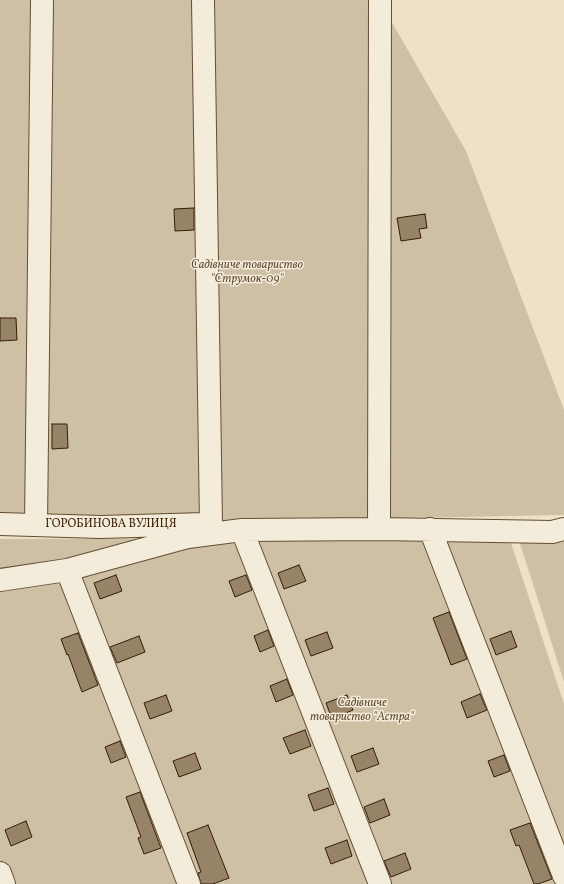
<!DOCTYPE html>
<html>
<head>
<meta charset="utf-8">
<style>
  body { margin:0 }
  canvas { display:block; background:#ede1c6 }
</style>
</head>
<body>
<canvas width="564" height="884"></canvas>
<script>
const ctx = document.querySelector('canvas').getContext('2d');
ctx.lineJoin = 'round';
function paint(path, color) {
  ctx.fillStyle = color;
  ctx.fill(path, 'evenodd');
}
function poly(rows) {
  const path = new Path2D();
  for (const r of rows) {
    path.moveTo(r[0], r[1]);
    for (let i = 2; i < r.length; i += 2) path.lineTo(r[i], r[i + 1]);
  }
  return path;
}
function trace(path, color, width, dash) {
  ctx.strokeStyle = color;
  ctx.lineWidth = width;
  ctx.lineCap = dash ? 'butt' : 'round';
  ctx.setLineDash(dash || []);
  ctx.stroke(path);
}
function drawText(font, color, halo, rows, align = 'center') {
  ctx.font = font + ' Vollkorn,serif';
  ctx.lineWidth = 3;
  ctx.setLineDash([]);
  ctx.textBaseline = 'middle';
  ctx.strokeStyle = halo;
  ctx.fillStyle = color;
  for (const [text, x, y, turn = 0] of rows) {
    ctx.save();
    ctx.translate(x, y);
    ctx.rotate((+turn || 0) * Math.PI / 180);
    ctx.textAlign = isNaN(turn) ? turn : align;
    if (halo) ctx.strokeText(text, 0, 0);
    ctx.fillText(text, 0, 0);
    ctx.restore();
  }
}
paint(poly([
  [0,0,379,0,466,151,564,410,564,515,247,521,0,530],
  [564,534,564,682,518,537],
  [509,537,564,704,564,884,0,884,0,539]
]), '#cec0a5');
const building = poly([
  [194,208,194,230,175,231,174,209,194,208],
  [425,214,427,228,419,229,421,238,401,241,397,218,425,214],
  [0,318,16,318,17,340,0,341,0,318],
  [52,424,67,424,68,448,52,449,52,424],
  [299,565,306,581,284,589,278,573,299,565],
  [116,575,122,591,100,599,94,583,116,575],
  [246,575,252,590,235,597,229,581,246,575],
  [449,612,467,659,451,665,433,618,449,612],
  [268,630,274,646,260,652,254,636,268,630],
  [511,631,517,647,496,655,490,639,511,631],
  [327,632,333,648,311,656,305,640,327,632],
  [78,633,98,685,82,692,68,654,67,655,61,639,78,633],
  [139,636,145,652,117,663,110,647,139,636],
  [287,679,293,695,276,702,270,686,287,679],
  [480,694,487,710,467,718,461,702,480,694],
  [166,695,172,711,150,719,144,703,166,695],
  [347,695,353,710,332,719,326,703,347,695],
  [305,730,311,746,290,754,283,738,305,730],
  [120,741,126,757,111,763,105,747,120,741],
  [373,748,379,764,357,772,351,756,373,748],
  [195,753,201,769,179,777,173,761,195,753],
  [504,755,510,771,494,777,488,761,504,755],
  [328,788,334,804,314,811,308,795,328,788],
  [140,792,161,848,144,854,138,838,141,837,126,797,140,792],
  [384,799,390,815,370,823,364,807,384,799],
  [26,821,32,837,11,846,5,830,26,821],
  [530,823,552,879,538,884,534,884,519,845,516,846,510,830,530,823],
  [208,825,229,878,213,884,201,884,198,873,201,872,187,833,208,825],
  [347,840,352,856,331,864,325,848,347,840],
  [405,853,411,869,391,877,384,861,405,853]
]);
paint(building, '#968368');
trace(building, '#371d03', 1);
const minor = poly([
  [203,0,211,524],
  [0,524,101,527,205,524],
  [36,525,42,0],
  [379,529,380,0],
  [430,529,564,876],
  [242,530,379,529,552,532,564,529],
  [67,570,189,884],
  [0,580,67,570,188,537,242,530,380,884],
  [0,873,4,884]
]);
trace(minor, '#644e34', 24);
trace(minor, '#f3ecda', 22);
drawText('italic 12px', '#644e34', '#f3ecda', [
  ["Садівниче товариство",247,266],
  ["\"Струмок-09\"",247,280],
  ["Садівниче",362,704],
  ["товариство \"Астра\"",362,718]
]);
drawText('12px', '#371d03', '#f3ecda', [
  ["ГОРОБИНОВА ВУЛИЦЯ",111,525]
]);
</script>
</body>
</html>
